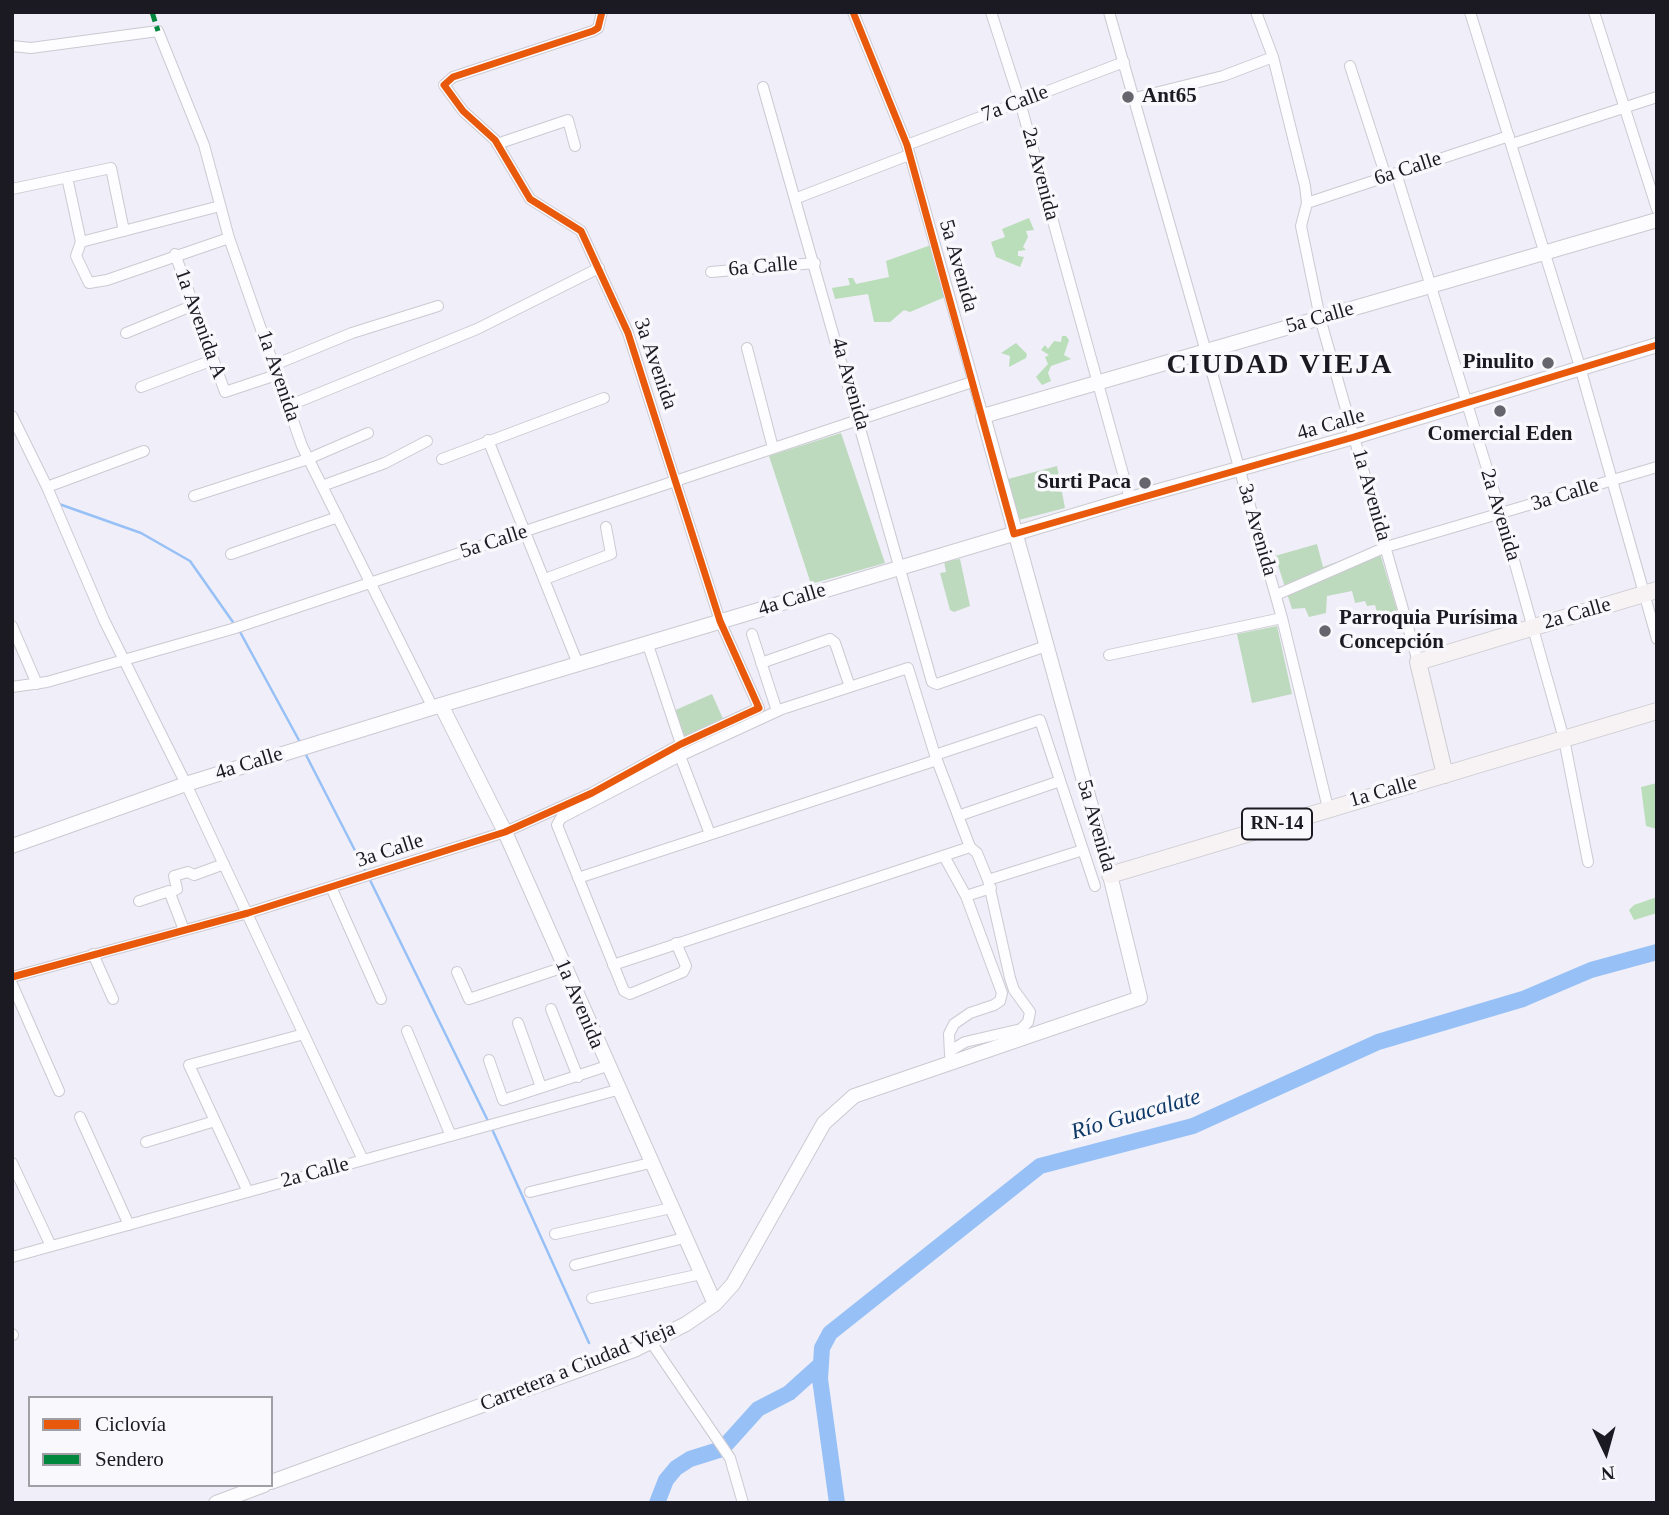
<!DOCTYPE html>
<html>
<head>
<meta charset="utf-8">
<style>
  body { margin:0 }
  #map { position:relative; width:1669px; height:1515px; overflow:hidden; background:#f0eef8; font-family:Georgia,serif }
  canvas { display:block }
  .frame { position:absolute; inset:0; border:14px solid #1b1922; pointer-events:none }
  .legend { position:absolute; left:28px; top:1396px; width:245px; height:91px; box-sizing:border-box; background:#f9f8fd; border:2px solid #a09fa5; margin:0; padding:9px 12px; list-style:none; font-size:21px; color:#1b1922 }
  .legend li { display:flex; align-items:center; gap:14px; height:35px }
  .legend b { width:35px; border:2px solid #a09fa5 }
  .north { position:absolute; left:1571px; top:1417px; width:70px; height:70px; -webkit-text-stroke:5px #f9f8fd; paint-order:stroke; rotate:175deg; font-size:19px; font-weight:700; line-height:28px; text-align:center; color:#1b1922 }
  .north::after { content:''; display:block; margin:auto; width:24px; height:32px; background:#1b1922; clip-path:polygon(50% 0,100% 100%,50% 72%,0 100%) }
</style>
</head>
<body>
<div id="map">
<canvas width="1669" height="1515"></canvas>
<div class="frame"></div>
<ul class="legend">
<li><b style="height:9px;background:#e8590c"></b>Ciclovía</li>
<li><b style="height:9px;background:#00873e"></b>Sendero</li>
</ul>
<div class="north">N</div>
</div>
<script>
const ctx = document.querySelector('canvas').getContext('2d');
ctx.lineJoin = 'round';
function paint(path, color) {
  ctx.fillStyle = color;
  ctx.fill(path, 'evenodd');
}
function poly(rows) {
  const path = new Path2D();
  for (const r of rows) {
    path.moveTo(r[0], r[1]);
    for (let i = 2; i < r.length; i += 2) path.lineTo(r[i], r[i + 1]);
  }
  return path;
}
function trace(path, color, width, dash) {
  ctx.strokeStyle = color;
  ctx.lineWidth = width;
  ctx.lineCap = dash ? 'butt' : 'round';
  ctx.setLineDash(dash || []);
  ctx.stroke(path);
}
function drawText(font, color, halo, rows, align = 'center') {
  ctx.font = font + ' Georgia,serif';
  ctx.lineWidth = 7;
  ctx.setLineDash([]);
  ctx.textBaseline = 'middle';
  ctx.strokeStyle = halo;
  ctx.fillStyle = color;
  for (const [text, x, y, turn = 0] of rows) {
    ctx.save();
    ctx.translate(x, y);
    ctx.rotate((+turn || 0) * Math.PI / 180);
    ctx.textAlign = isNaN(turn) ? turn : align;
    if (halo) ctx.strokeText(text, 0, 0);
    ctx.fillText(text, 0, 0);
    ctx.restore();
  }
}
paint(poly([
  [841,433,885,563,811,584,769,456],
  [1057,466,1065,508,1019,520,1008,479],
  [1317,544,1323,567,1378,547,1398,613,1378,616,1375,605,1367,606,1365,601,1355,603,1352,591,1327,596,1326,613,1309,617,1305,608,1292,609,1275,556],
  [960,559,970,606,954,612,950,610,940,573,946,572,944,561],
  [1277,626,1292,694,1252,703,1237,634],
  [712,694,724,721,683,739,671,712]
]), '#bddabe');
paint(poly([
  [1029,218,1034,230,1026,231,1028,237,1023,247,1026,250,1018,251,1018,256,1024,257,1020,267,996,257,991,242,1005,237,1002,229],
  [931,245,945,297,910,312,904,310,890,322,874,322,868,294,835,299,832,288,850,285,848,278,853,278,856,284,889,277,886,261],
  [1062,336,1066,336,1069,340,1064,355,1071,359,1051,366,1048,373,1051,381,1042,385,1036,377,1048,364,1045,357,1049,355,1041,350,1045,345,1048,349,1054,341,1061,342],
  [1016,343,1027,354,1026,358,1009,367,1010,356,1001,353],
  [1657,783,1657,829,1646,826,1641,787],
  [1657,897,1657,913,1634,920,1629,910,1634,905]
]), '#badeba');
trace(poly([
  [59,504,141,533,190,561,235,625],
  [239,630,301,744],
  [305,753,366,872],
  [369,878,489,1123],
  [492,1129,589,1343]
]), '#97c1f6', 2.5);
trace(poly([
  [657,1503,666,1480,676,1468,690,1459,722,1449,758,1409,789,1393,819,1366],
  [837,1503,820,1379,822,1348,830,1333,1040,1166,1193,1126,1378,1042,1523,999,1591,970,1657,952]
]), '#97c1f6', 16);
const street = poly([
  [853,12,907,145,983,416],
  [991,12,1020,102,1130,499],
  [1109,12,1282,618,1328,808],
  [1256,12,1273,57,1305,186,1307,203,1301,226,1320,318,1418,662],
  [1470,12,1580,367,1657,639],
  [1594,12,1657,209],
  [12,46,31,48,158,31,204,145,229,238,302,446,433,708],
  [1350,66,1386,177],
  [763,87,932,682,937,684,1046,646],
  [1135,98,1223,76,1273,57],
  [497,144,568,120,575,146],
  [1512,144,1657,97],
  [907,145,1124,62],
  [1396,173,1501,514,1564,739,1588,862],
  [67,177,81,242,76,256,89,283,107,280,229,238],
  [12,189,111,168,124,231],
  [797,198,909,155],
  [1307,203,1509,136],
  [81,242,220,206],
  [175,254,225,392,276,375],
  [711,272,815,263],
  [126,333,194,305],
  [747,348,773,448],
  [274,365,352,333,438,306],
  [141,387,213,360],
  [288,406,477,329,599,268],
  [12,416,47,487,104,620,186,784,363,1160],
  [488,440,578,664],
  [442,459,604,398],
  [322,486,385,463,427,441],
  [47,487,144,451],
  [194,496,308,459,368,433],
  [231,554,338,517],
  [545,579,611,554,606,527],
  [1276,595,1386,547,1657,467],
  [12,626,37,684],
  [752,634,777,711],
  [648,645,681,744],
  [1109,655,1282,618],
  [761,663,830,639,835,643,850,687],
  [12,687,47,682,232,629,972,382],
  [935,755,1040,720,1095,886],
  [680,756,710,834],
  [958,816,1060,781],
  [944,856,966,896,1002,993,1000,1001,994,1005,970,1013,954,1024,949,1034,950,1055],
  [578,878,937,760],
  [988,880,1083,850],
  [331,887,381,999],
  [169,893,177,889,174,876,188,872,194,875,224,864],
  [966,896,991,888],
  [139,901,169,891,184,930],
  [676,943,686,966,683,972,630,994,624,991,557,825,561,818,680,756,782,709,908,668,935,755,970,847,977,853,988,880,1010,978,1014,990,1030,1012,1028,1022,1021,1029,965,1042,950,1051],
  [93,954,113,999],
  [613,965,970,847],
  [457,972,469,999,564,967],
  [12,977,248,913,505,832,592,793,681,744,759,708,720,621,628,333,581,231,530,199,495,140,463,111,444,85,453,77,593,31,598,28,602,12],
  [12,984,59,1091],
  [551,1009,578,1077],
  [518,1023,541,1087],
  [407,1031,451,1136],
  [489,1060,503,1100,607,1066],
  [80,1117,129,1225],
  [146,1142,215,1121],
  [12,1163,51,1246],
  [248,1192,189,1065,304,1034],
  [530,1192,650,1163],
  [555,1234,671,1208],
  [12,1257,617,1090],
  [575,1265,684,1238],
  [592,1298,701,1274],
  [12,1334,13,1335],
  [651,1342,730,1458,743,1503]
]);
const secondary = poly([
  [441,705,505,832,715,1304],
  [12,846,186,784,441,705,1130,499,1354,437,1657,345],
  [271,1482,634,1350,686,1324,715,1304,733,1284,824,1123,854,1096,1140,998,1110,875,983,416,1657,220],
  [216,1503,264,1485]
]);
const primary = poly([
  [1445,775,1418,662,1657,590],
  [1110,875,1657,711]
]);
trace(street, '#cbcad2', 12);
trace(secondary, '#cbcad2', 16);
trace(primary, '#cccbd0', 18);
trace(street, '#fdfcfe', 10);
trace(secondary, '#fdfcfe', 14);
trace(primary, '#f7f3f5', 16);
trace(poly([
  [152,12,158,31]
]), '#00873e', 5, [10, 5]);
trace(poly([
  [853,12,907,145,1014,534,1354,437,1657,345],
  [12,977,248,913,505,832,592,793,681,744,759,708,720,621,628,333,581,231,530,199,495,140,463,111,444,85,453,77,593,31,598,28,602,12]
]), '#e8590c', 7);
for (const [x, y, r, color] of [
  [1128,97,7,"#66646d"],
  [1548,363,7,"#66646d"],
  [1500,411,7,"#66646d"],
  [1145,483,7,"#66646d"],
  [1325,631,7,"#66646d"]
]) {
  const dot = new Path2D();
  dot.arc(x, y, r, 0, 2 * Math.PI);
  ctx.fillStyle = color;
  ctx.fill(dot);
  trace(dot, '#f9f8fd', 2.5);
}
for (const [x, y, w] of [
  [1277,824,70]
]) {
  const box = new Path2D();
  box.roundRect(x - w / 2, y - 15.5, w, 31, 5);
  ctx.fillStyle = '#f9f8fd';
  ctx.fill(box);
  trace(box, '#1b1922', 2);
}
drawText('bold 19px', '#1b1922', null, [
  ["RN-14",1277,824]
]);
drawText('bold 21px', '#1b1922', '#f9f8fd', [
  ["Ant65",1142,97],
  ["Pinulito",1534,363,"right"],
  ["Comercial Eden",1500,435,"center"],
  ["Surti Paca",1131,483,"right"],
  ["Parroquia Purísima",1339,619],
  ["Concepción",1339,643]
], 'left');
drawText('21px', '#1b1922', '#f9f8fd', [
  ["7a Calle",1015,104,-21],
  ["6a Calle",1408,169,-18],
  ["2a Avenida",1040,174,75],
  ["5a Avenida",958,266,74],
  ["6a Calle",763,267,-5],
  ["5a Calle",1320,318,-16],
  ["1a Avenida A",200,324,70],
  ["3a Avenida",655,364,71],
  ["1a Avenida",278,376,71],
  ["4a Avenida",850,384,74],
  ["4a Calle",1331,425,-16],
  ["1a Avenida",1371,495,74],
  ["3a Calle",1565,495,-17],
  ["2a Avenida",1500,515,73],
  ["3a Avenida",1257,530,74],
  ["5a Calle",494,542,-18],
  ["4a Calle",792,600,-17],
  ["2a Calle",1577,614,-16],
  ["4a Calle",249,764,-17],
  ["1a Calle",1383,792,-16],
  ["5a Avenida",1096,826,74],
  ["3a Calle",390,851,-18],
  ["1a Avenida",579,1004,67],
  ["2a Calle",315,1173,-15],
  ["Carretera a Ciudad Vieja",578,1367,-22]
]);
drawText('italic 23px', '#0f3a67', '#f9f8fd', [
  ["Río Guacalate",1136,1115,-16]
]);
ctx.letterSpacing = '2px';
drawText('bold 28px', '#1b1922', '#f9f8fd', [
  ["CIUDAD VIEJA",1280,366]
]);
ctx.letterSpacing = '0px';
</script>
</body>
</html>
